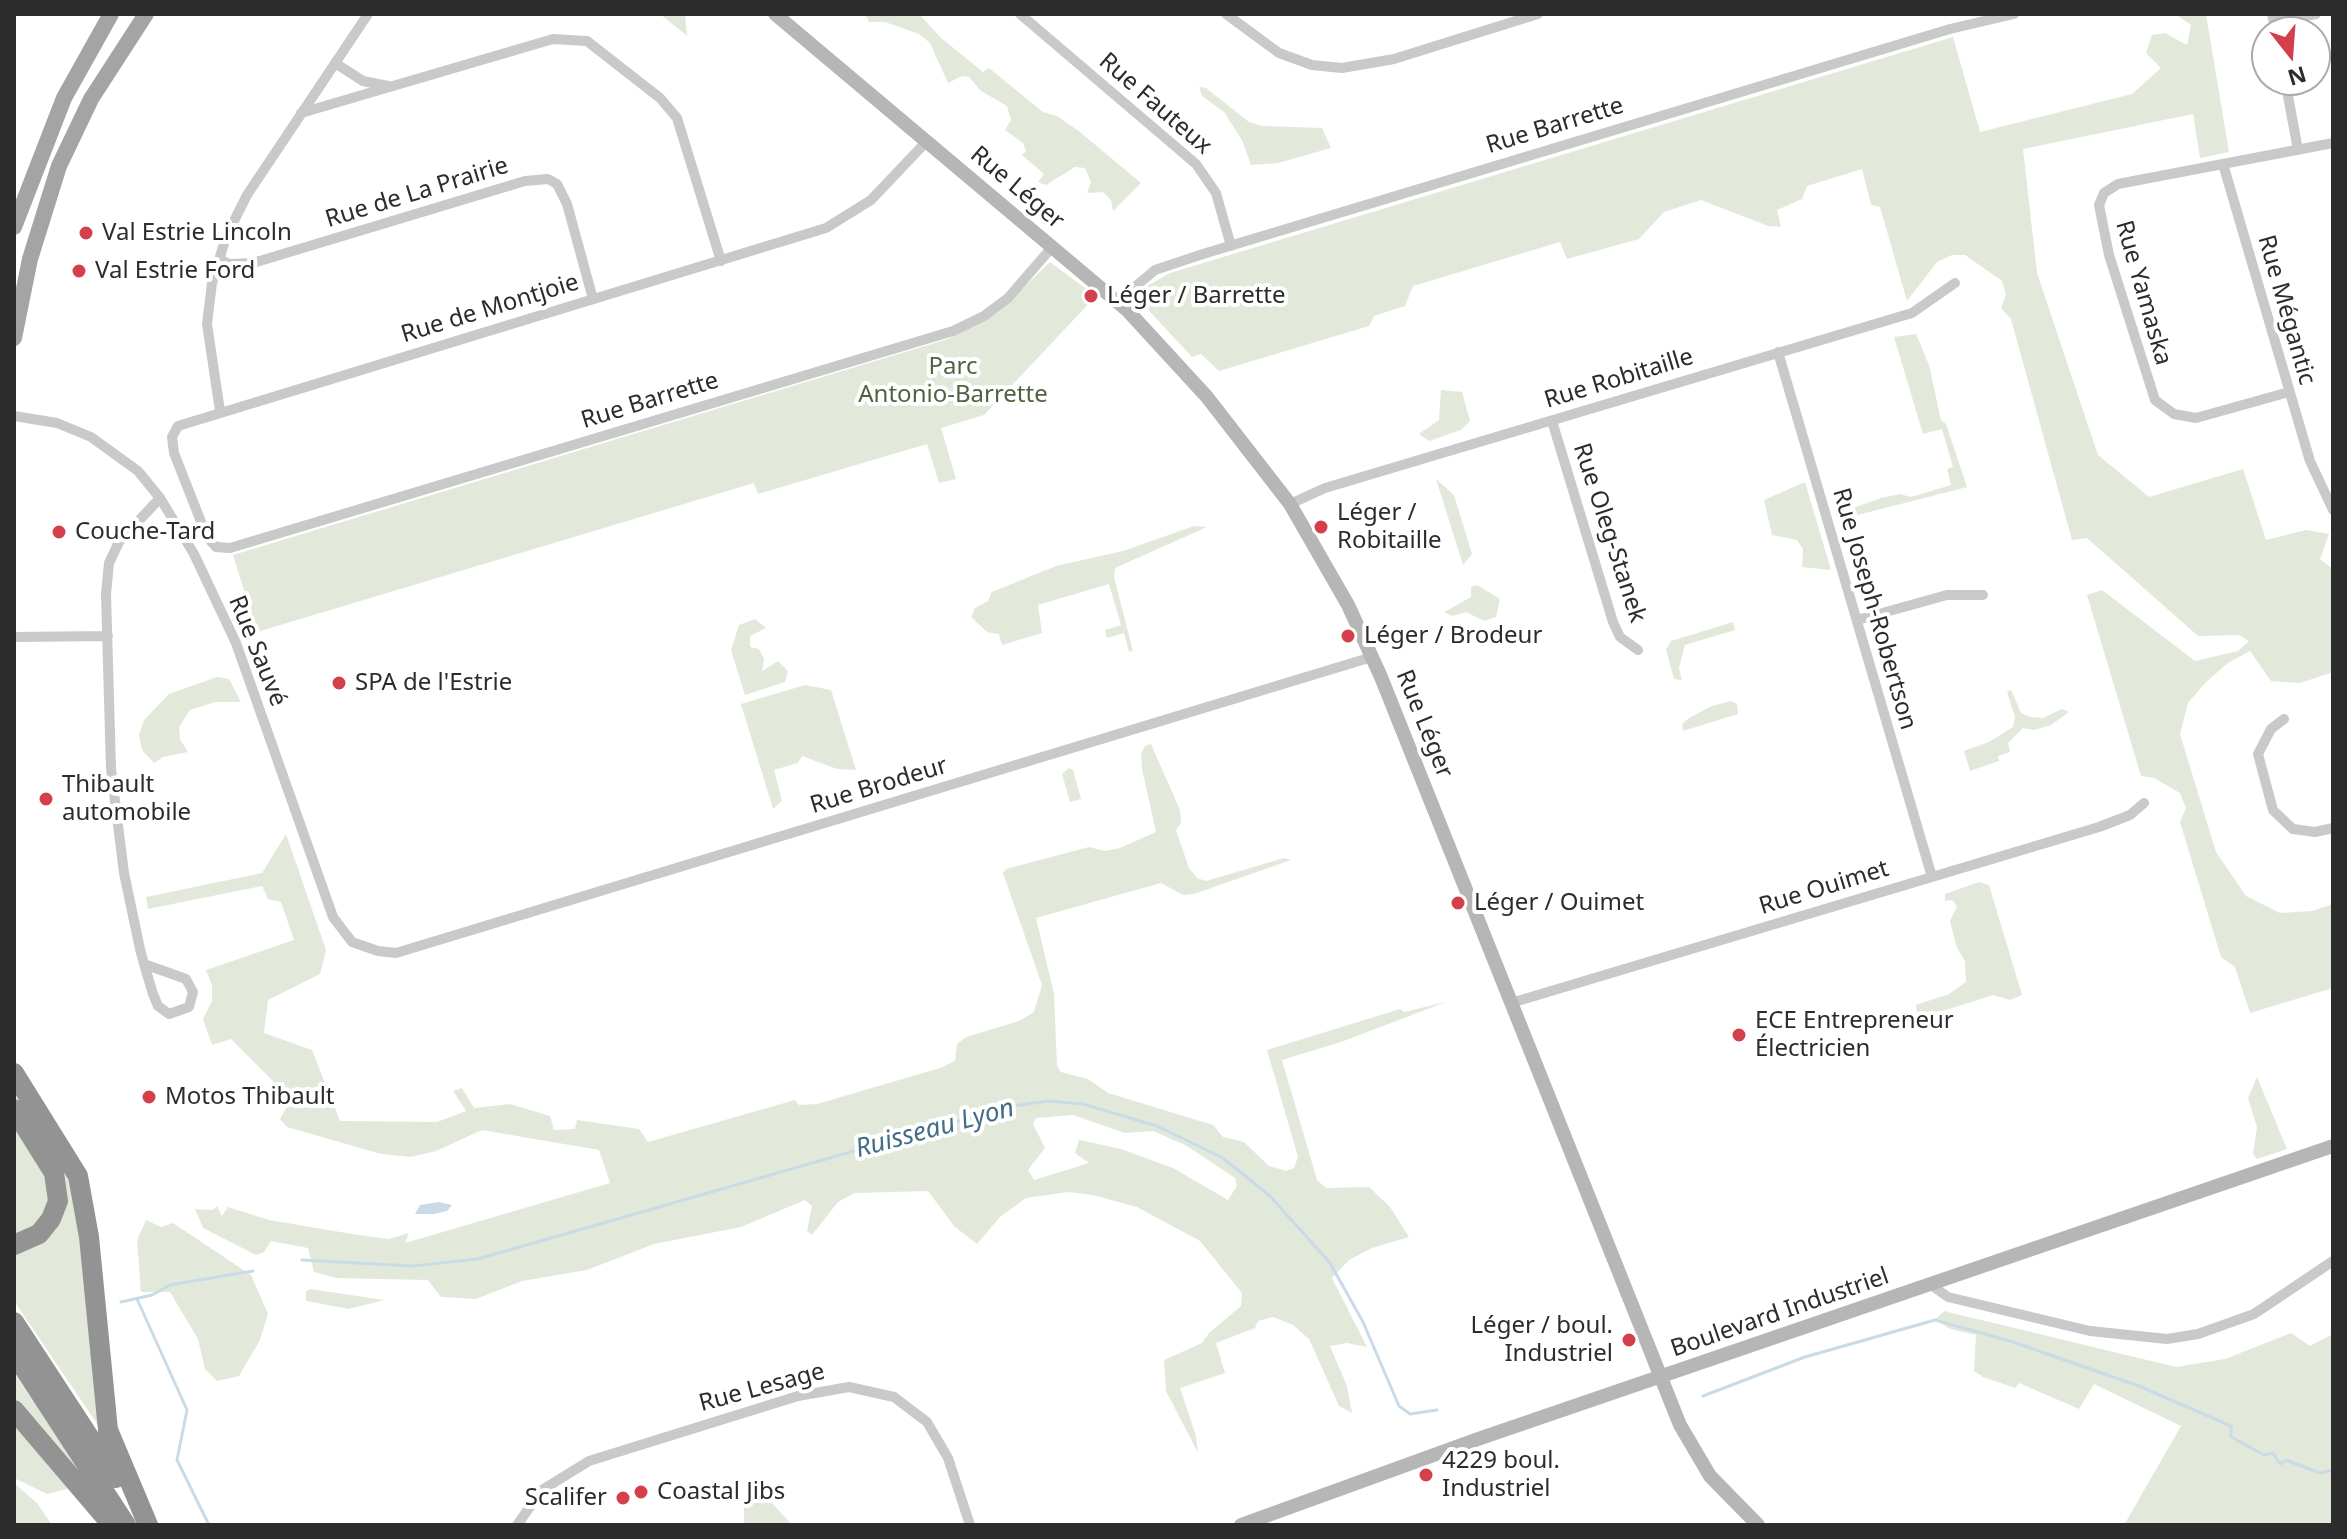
<!DOCTYPE html>
<html>
<head>
<meta charset="utf-8">
<style>
  body { margin:0 }
  #map { position:relative; width:2347px; height:1539px; overflow:hidden; background:#fff; font-family:"Noto Sans",sans-serif }
  canvas { display:block }
  .frame { position:absolute; inset:0; border:16px solid #2c2c2c; pointer-events:none }
  .north { position:absolute; left:2251px; top:16px; width:80px; height:80px; box-sizing:border-box; background:#fff; border:2px solid #ababab; border-radius:50%; rotate:163deg; font-size:22px; font-weight:700; line-height:32px; text-align:center; color:#2c2c2c }
  .north::after { content:''; display:block; margin:auto; width:28px; height:36px; background:#d33f4a; clip-path:polygon(50% 0,100% 100%,50% 72%,0 100%) }
</style>
</head>
<body>
<div id="map">
<canvas width="2347" height="1539"></canvas>
<div class="frame"></div>
<div class="north">N</div>
</div>
<script>
const ctx = document.querySelector('canvas').getContext('2d');
ctx.lineJoin = 'round';
function paint(path, color) {
  ctx.fillStyle = color;
  ctx.fill(path, 'evenodd');
}
function poly(rows) {
  const path = new Path2D();
  for (const r of rows) {
    path.moveTo(r[0], r[1]);
    for (let i = 2; i < r.length; i += 2) path.lineTo(r[i], r[i + 1]);
  }
  return path;
}
function trace(path, color, width, dash) {
  ctx.strokeStyle = color;
  ctx.lineWidth = width;
  ctx.lineCap = dash ? 'butt' : 'round';
  ctx.setLineDash(dash || []);
  ctx.stroke(path);
}
function drawText(font, color, halo, rows, align = 'center') {
  ctx.font = font + ' "Noto Sans",sans-serif';
  ctx.lineWidth = 8;
  ctx.setLineDash([]);
  ctx.textBaseline = 'middle';
  ctx.strokeStyle = halo;
  ctx.fillStyle = color;
  for (const [text, x, y, turn = 0] of rows) {
    ctx.save();
    ctx.translate(x, y);
    ctx.rotate((+turn || 0) * Math.PI / 180);
    ctx.textAlign = isNaN(turn) ? turn : align;
    if (halo) ctx.strokeText(text, 0, 0);
    ctx.fillText(text, 0, 0);
    ctx.restore();
  }
}
paint(poly([
  [660,14,685,14,687,36],
  [865,14,919,14,940,37,983,72,989,68,1043,112,1057,116,1080,132,1141,183,1113,211,1111,200,1103,192,1087,193,1091,182,1085,168,1075,167,1046,185,1038,182,1044,174,1022,155,1026,151,1023,143,1005,130,1011,120,1007,106,981,91,969,77,962,76,948,83,930,43,919,34,885,22,869,22],
  [2175,14,2206,14,2229,152,2200,158,2193,114,2023,149,2037,273,2098,455,2149,497,2243,469,2266,540,2306,530,2329,534,2320,559,2333,569,2333,672,2300,683,2271,681,2250,651,2228,663,2205,683,2188,703,2180,734,2216,852,2246,896,2280,913,2312,911,2333,904,2333,988,2250,1013,2235,967,2221,957,2180,822,2186,808,2180,793,2154,778,2141,776,2087,595,2102,590,2195,661,2238,651,2249,641,2239,635,2198,636,2087,538,2072,540,2011,319,2001,308,2006,295,2002,281,1965,255,1952,255,1937,262,1907,301,1880,207,1871,205,1862,169,1807,186,1802,199,1777,210,1781,227,1768,226,1701,200,1664,212,1639,239,1567,259,1560,242,1413,286,1405,306,1374,316,1369,326,1219,371,1201,354,1192,357,1139,300,1142,289,1170,273,1953,37,1980,132,2132,94,2161,68,2146,53,2152,35,2165,33,2187,45,2191,25],
  [1199,87,1206,88,1249,122,1262,126,1322,128,1331,148,1278,163,1251,165,1242,140,1224,112,1202,96],
  [1050,262,1096,296,984,415,941,428,956,479,939,483,927,444,758,494,754,483,257,632,233,555,948,339,998,312],
  [1916,334,1929,365,1941,420,1946,424,1967,487,1838,520,1836,514,1881,498,1900,494,1911,497,1951,485,1947,469,1953,467,1942,429,1923,434,1894,337],
  [1441,390,1462,392,1470,421,1461,430,1429,441,1419,434,1439,420],
  [1436,479,1454,495,1472,554,1463,565],
  [1805,482,1831,570,1802,567,1803,549,1797,540,1772,535,1764,500],
  [1194,526,1207,527,1115,568,1114,577,1133,651,1129,652,1124,633,1107,638,1105,630,1121,625,1109,584,1038,605,1042,633,1002,645,999,634,987,632,971,617,975,608,988,601,992,592,1056,566,1123,551],
  [1477,585,1500,599,1496,617,1484,621,1466,612,1452,616,1444,612,1471,597,1471,587],
  [755,619,766,628,750,636,750,647,759,649,764,659,762,671,778,661,788,671,785,682,745,695,731,650,739,625],
  [1733,622,1735,630,1685,645,1679,668,1682,680,1674,679,1666,650,1671,641],
  [217,677,229,679,241,702,215,702,190,710,179,727,180,739,188,752,163,757,154,763,142,750,139,735,144,720,169,694],
  [805,685,831,690,856,770,837,769,802,756,798,763,774,770,782,801,773,809,741,704],
  [2011,690,2021,713,2030,717,2043,718,2062,709,2069,712,2051,725,2034,730,2023,728,2008,743,2010,752,1998,756,1999,761,1970,771,1964,751,1989,742,2013,727,2015,717,2007,692],
  [1731,701,1737,704,1738,714,1683,731,1682,724,1689,718,1712,706],
  [1151,744,1180,810,1181,823,1176,830,1189,868,1197,878,1206,881,1284,858,1291,860,1194,894,1183,895,1161,883,1036,918,1054,994,1057,1066,1061,1072,1088,1079,1108,1093,1213,1125,1223,1137,1244,1142,1269,1166,1286,1171,1294,1168,1298,1157,1267,1050,1400,1009,1404,1012,1446,1002,1341,1042,1282,1060,1317,1180,1326,1188,1369,1187,1390,1207,1409,1237,1372,1248,1349,1260,1332,1278,1367,1347,1347,1343,1330,1346,1347,1386,1352,1413,1339,1406,1309,1339,1293,1325,1273,1317,1258,1321,1255,1328,1216,1343,1225,1373,1180,1388,1196,1436,1198,1453,1166,1391,1164,1360,1202,1343,1209,1333,1241,1306,1242,1293,1200,1241,1137,1207,1093,1195,1068,1192,1026,1198,1000,1217,977,1244,954,1226,928,1191,855,1193,838,1202,812,1235,807,1231,812,1206,805,1200,741,1227,654,1244,587,1270,522,1281,476,1299,441,1297,428,1280,336,1278,314,1272,308,1248,271,1241,264,1252,256,1255,203,1228,195,1209,213,1210,217,1206,222,1216,228,1207,269,1220,352,1234,389,1239,409,1233,405,1243,610,1183,599,1150,482,1130,436,1151,411,1157,381,1154,287,1127,280,1119,291,1099,231,1039,212,1045,203,1019,212,1001,212,986,206,970,294,940,281,902,268,899,262,886,148,909,146,897,262,873,286,834,326,950,320,974,268,1000,264,1033,312,1050,340,1121,437,1122,466,1111,453,1091,462,1088,474,1108,510,1104,550,1116,554,1130,575,1129,577,1120,639,1129,648,1142,795,1100,799,1105,817,1104,940,1068,955,1061,957,1044,966,1037,1019,1021,1034,1012,1042,985,1003,873,1006,869,1089,847,1105,851,1120,848,1156,832,1142,769,1141,754,1145,746],
  [1073,1115,1125,1133,1153,1131,1187,1146,1235,1178,1237,1186,1228,1200,1173,1168,1121,1149,1079,1140,1075,1153,1089,1163,1034,1180,1028,1170,1045,1148,1033,1124,1036,1118],
  [1069,768,1073,770,1081,799,1070,802,1062,774],
  [1979,882,1989,885,2022,995,2010,1000,1993,995,1918,1019,1916,1005,1949,994,1966,982,1965,961,1957,948,1950,921,1957,906,1952,900,1945,901,1945,894],
  [2257,1077,2287,1149,2257,1159,2253,1154,2257,1127,2248,1098],
  [14,1083,62,1157,81,1213,102,1431,14,1301,14,1253,35,1246,60,1167,14,1094],
  [14,1125,46,1174,50,1196,38,1225,14,1238],
  [146,1220,161,1227,173,1223,251,1275,268,1314,260,1340,239,1376,217,1381,205,1369,198,1339,170,1292,141,1292,137,1240],
  [310,1289,384,1300,349,1309,306,1301,306,1292],
  [1944,1311,2176,1367,2225,1359,2291,1333,2310,1346,2333,1334,2333,1525,2124,1525,2181,1426,2094,1384,2079,1409,2019,1383,2015,1388,1983,1377,1974,1371,1976,1335,1950,1329,1935,1320],
  [14,1373,107,1510,14,1402],
  [14,1421,70,1488,47,1494,14,1478],
  [14,1483,37,1503,52,1525,14,1525],
  [760,1496,772,1503,792,1525,744,1525,744,1506]
]), '#e2e9db');
paint(poly([
  [439,1202,452,1205,447,1211,434,1214,415,1214,420,1205]
]), '#c9dbe7');
trace(poly([
  [302,1260,413,1266,478,1259,1007,1107,1048,1101,1083,1104,1157,1126,1223,1158,1270,1196,1330,1263,1363,1322,1399,1406,1410,1414,1437,1410],
  [137,1299,187,1410,177,1460,209,1525],
  [121,1302,152,1295,170,1285,253,1271],
  [1703,1396,1805,1357,1935,1320,2013,1342,2139,1386,2231,1426,2231,1437,2264,1455,2273,1453,2280,1464,2286,1460,2320,1473,2333,1470]
]), '#c9dbe7', 3);
trace(poly([
  [1020,14,1196,164,1216,193,1231,246],
  [1226,14,1279,53,1312,65,1342,68,1394,59,1538,14],
  [2272,14,2276,32],
  [2274,22,2316,14],
  [335,63,363,81,388,86],
  [2285,80,2298,150],
  [301,113,553,39,587,41,660,98,677,118,721,261],
  [927,141,871,200,826,228,178,426,172,437,174,453,207,537,216,547,230,548,953,331,984,316,1008,298,1053,246],
  [2223,164,2310,461,2333,510],
  [219,259,229,264,253,263,525,181,548,179,557,184,567,204,593,299],
  [1118,301,1155,270,1203,254,1950,29,2014,14],
  [1778,352,1932,877],
  [2289,392,2196,418,2174,414,2155,400,2109,255,2099,205,2104,193,2118,184,2333,143],
  [220,411,207,324,212,283,226,237,247,195,368,14],
  [14,416,57,423,91,437,138,471,160,498,194,554,236,643,333,917,352,942,378,951,396,953,1372,657],
  [1552,421,1613,622,1620,637,1638,650],
  [1290,504,1325,488,1912,313,1955,283],
  [1857,620,1947,595,1983,595],
  [14,637,108,636],
  [2284,719,2271,729,2258,754,2273,810,2293,829,2315,832,2333,828],
  [144,964,186,979,193,992,189,1007,169,1014,158,1006,153,994,144,964,140,949,124,873,111,769,106,594,109,563,119,542,160,498],
  [1511,1003,2099,827,2130,815,2144,803],
  [1931,1285,1948,1297,2090,1331,2167,1339,2198,1334,2254,1314,2333,1261],
  [517,1525,542,1490,589,1461,798,1396,849,1387,894,1397,927,1422,948,1458,970,1525]
]), '#c9c9c9', 10);
trace(poly([
  [775,14,1128,311,1207,397,1290,504,1348,605,1381,677,1680,1425,1710,1476,1758,1525],
  [1241,1525,1478,1439,2333,1146]
]), '#b6b6b6', 14);
trace(poly([
  [14,227,64,98,111,14],
  [14,338,30,259,59,166,91,99,146,14]
]), '#a4a4a4', 16);
trace(poly([
  [14,1073,78,1176,89,1237,108,1430,148,1525],
  [14,1109,54,1173,58,1201,51,1219,39,1234,14,1245],
  [14,1322,116,1478],
  [14,1353,126,1525],
  [14,1410,112,1525]
]), '#939393', 20);
for (const [x, y, r, color] of [
  [86,233,8,"#d33f4a"],
  [79,271,8,"#d33f4a"],
  [1091,296,8,"#d33f4a"],
  [1321,527,8,"#d33f4a"],
  [59,532,8,"#d33f4a"],
  [1348,636,8,"#d33f4a"],
  [339,683,8,"#d33f4a"],
  [46,799,8,"#d33f4a"],
  [1458,903,8,"#d33f4a"],
  [1739,1035,8,"#d33f4a"],
  [149,1097,8,"#d33f4a"],
  [1629,1340,8,"#d33f4a"],
  [1426,1475,8,"#d33f4a"],
  [641,1492,8,"#d33f4a"],
  [623,1498,8,"#d33f4a"]
]) {
  const dot = new Path2D();
  dot.arc(x, y, r, 0, 2 * Math.PI);
  ctx.fillStyle = color;
  ctx.fill(dot);
  trace(dot, '#fff', 3);
}
drawText('24px', '#2c2c2c', '#fff', [
  ["Rue Fauteux",1155,104,41],
  ["Rue Barrette",1555,126,-17],
  ["Rue Léger",1017,188,40],
  ["Rue de La Prairie",417,193,-17],
  ["Rue Yamaska",2143,293,74],
  ["Rue de Montjoie",490,309,-17],
  ["Rue Mégantic",2286,310,74],
  ["Rue Robitaille",1619,379,-17],
  ["Rue Barrette",650,401,-17],
  ["Rue Oleg-Stanek",1609,533,72],
  ["Rue Joseph-Robertson",1874,609,74],
  ["Rue Sauvé",257,651,68],
  ["Rue Léger",1424,724,68],
  ["Rue Brodeur",879,786,-17],
  ["Rue Ouimet",1824,888,-17],
  ["Boulevard Industriel",1780,1313,-19],
  ["Rue Lesage",762,1388,-15]
]);
drawText('24px', '#2c2c2c', '#fff', [
  ["Val Estrie Lincoln",102,233],
  ["Val Estrie Ford",95,271],
  ["Léger / Barrette",1107,296],
  ["Léger /",1337,513],
  ["Robitaille",1337,541],
  ["Couche-Tard",75,532],
  ["Léger / Brodeur",1364,636],
  ["SPA de l'Estrie",355,683],
  ["Thibault",62,785],
  ["automobile",62,813],
  ["Léger / Ouimet",1474,903],
  ["ECE Entrepreneur",1755,1021],
  ["Électricien",1755,1049],
  ["Motos Thibault",165,1097],
  ["Léger / boul.",1613,1326,"right"],
  ["Industriel",1613,1354,"right"],
  ["4229 boul.",1442,1461],
  ["Industriel",1442,1489],
  ["Coastal Jibs",657,1492],
  ["Scalifer",607,1498,"right"]
], 'left');
drawText('24px', '#50633f', '#fff', [
  ["Parc",953,367],
  ["Antonio-Barrette",953,395]
]);
drawText('italic 26px', '#436c85', '#fff', [
  ["Ruisseau Lyon",935,1129,-15]
]);
</script>
</body>
</html>
